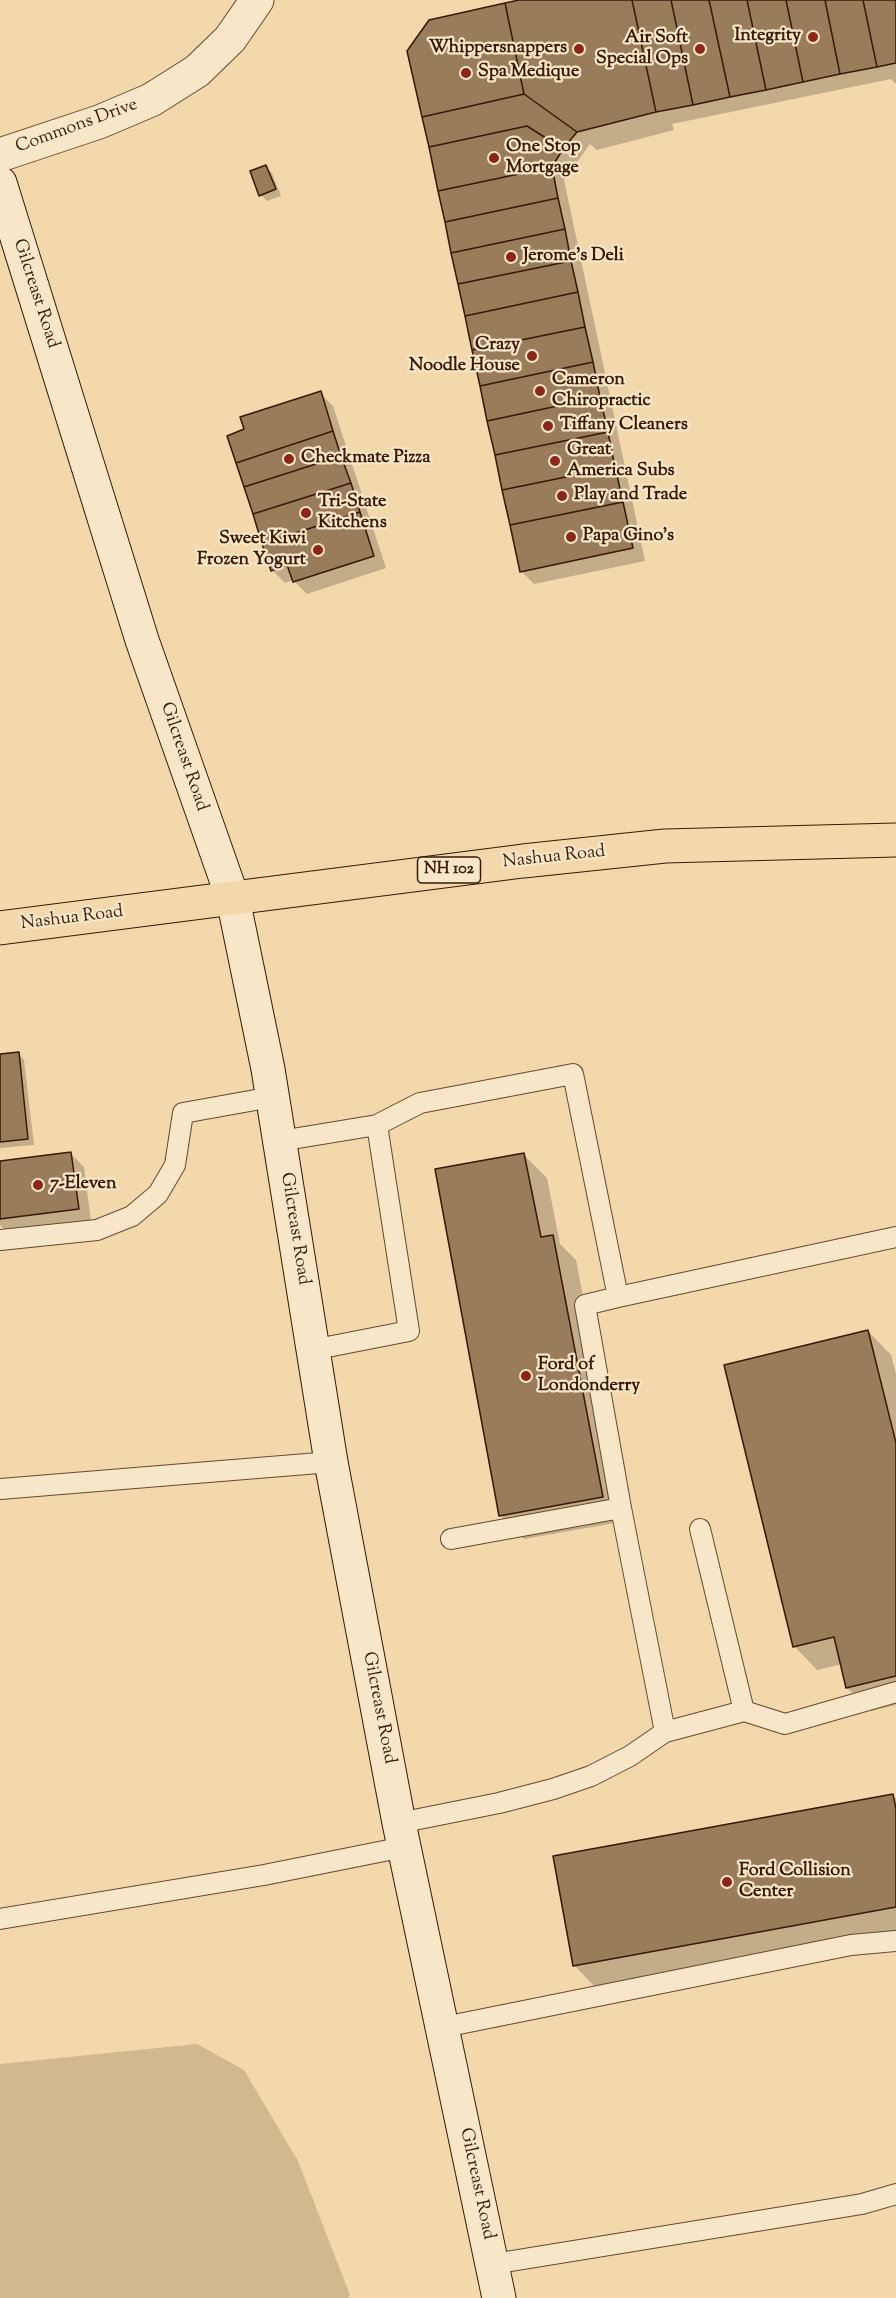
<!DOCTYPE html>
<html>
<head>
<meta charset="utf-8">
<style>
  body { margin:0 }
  canvas { display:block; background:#f2d8aa }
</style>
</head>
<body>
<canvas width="896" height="2298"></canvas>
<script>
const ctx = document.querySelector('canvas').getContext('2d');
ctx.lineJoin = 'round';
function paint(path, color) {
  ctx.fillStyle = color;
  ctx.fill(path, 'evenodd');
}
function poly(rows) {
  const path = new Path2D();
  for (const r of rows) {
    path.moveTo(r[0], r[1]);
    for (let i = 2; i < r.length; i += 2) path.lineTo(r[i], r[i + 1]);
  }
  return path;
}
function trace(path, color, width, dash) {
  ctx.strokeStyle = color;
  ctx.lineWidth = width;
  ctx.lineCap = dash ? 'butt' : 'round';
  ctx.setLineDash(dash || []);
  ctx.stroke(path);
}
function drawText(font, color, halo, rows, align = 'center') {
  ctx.font = font + ' "Sorts Mill Goudy",serif';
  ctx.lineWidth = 4.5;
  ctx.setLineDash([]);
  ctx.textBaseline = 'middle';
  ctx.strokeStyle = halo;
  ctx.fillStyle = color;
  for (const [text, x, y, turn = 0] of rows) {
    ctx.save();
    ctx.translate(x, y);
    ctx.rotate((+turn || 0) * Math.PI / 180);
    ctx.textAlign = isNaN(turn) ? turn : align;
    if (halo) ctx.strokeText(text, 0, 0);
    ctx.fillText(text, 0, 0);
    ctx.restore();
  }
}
paint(poly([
  [197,2044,244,2070,298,2161,350,2295,348,2298,0,2298,0,2064]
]), '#d2b88e');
paint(poly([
  [527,0,896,0,896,84,891,79,672,124,674,130,597,150,590,144,564,180,645,561,534,584,521,571],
  [266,167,272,173,281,196,267,201,261,195],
  [320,393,333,406,386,568,307,594,293,580,285,583,272,570],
  [18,1053,24,1060,34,1145,0,1148,0,1056],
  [71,1154,84,1167,91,1221,7,1232,0,1225,0,1163],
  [524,1155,547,1178,560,1244,576,1260,626,1521,524,1539,501,1516],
  [868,1331,891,1355,896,1374,896,1705,871,1711,847,1688,842,1664,817,1670,794,1646],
  [893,1796,896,1799,896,1934,597,1989,574,1965]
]), '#0003');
const building = poly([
  [519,0,632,0,656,112,577,132,524,94,505,3,519,0],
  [632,0,671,0,693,105,656,112,632,0],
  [671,0,709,0,730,97,693,105,671,0],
  [709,0,747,0,766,90,730,97,709,0],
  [747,0,786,0,803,82,766,90,747,0],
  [786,0,825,0,840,74,803,82,786,0],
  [825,0,863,0,877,67,840,74,825,0],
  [863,0,896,0,896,63,877,67,863,0],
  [505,3,524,94,422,117,407,51,429,20,505,3],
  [524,94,577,132,563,149,527,126,429,147,422,117,524,94],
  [527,126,563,149,552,167,438,191,429,147,527,126],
  [266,165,276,189,259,196,250,171,266,165],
  [552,167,558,198,445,222,438,191,552,167],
  [558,198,565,229,451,253,445,222,558,198],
  [565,229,571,261,458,284,451,253,565,229],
  [571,261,578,292,465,316,458,284,571,261],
  [578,292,585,327,472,350,465,316,578,292],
  [585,327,593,362,480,386,472,350,585,327],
  [593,362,600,397,487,421,480,386,593,362],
  [321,391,333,431,236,463,227,436,244,429,240,417,321,391],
  [600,397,608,432,495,455,487,421,600,397],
  [333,431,341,456,244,487,236,463,333,431],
  [608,432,615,467,502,490,495,455,608,432],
  [341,456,351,483,253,514,244,487,341,456],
  [615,467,623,502,510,525,502,490,615,467],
  [351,483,360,512,262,544,253,514,351,483],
  [623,502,633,548,520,572,510,525,623,502],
  [360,512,374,556,293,582,287,565,271,571,262,544,360,512],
  [19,1052,28,1139,0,1142,0,1054,19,1052],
  [71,1152,79,1209,0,1219,0,1161,71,1152],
  [524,1153,541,1237,553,1235,603,1497,499,1516,435,1169,524,1153],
  [868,1330,896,1443,896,1676,846,1688,834,1637,793,1647,724,1365,868,1330],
  [893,1794,896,1809,896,1907,573,1966,553,1856,893,1794]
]);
paint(building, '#997c5a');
trace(building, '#381904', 1.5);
const lane = poly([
  [280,1141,377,1125,420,1103,573,1074,618,1297,896,1237],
  [0,1240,97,1230,132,1216,158,1194,175,1165,183,1113,272,1097],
  [312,1350,409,1331,377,1125],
  [0,1489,331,1462],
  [621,1508,665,1732,744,1711,785,1724,896,1692],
  [700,1529,744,1711],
  [451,1539,621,1508,585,1305,618,1297],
  [399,1823,499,1803,553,1789,591,1776,630,1756,665,1732],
  [0,1919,264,1875,404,1847],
  [444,2027,851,1945,896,1941],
  [493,2264,862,2204,896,2194]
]);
const street = poly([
  [0,155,99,122,151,100,197,71,230,39,257,0]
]);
const secondary = poly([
  [0,183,142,640,233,899,268,1069,331,1462,399,1823,499,2298]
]);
const primary = poly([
  [0,928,523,861,665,846,896,840]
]);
trace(lane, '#66492e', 22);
trace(street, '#66492e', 35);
trace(secondary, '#381904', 35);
trace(primary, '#381904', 35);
trace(lane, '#f7e6c8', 20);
trace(street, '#f7e6c8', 33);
trace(secondary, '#f7e6c8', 33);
trace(primary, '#f2d8aa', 33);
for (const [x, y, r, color] of [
  [813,37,6,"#8f2418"],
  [579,49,6,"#8f2418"],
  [700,49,6,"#8f2418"],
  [466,73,6,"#8f2418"],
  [494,158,6,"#8f2418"],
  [511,257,6,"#8f2418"],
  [532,356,6,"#8f2418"],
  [540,391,6,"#8f2418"],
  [548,426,6,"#8f2418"],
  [289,459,6,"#8f2418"],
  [555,461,6,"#8f2418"],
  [562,496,6,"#8f2418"],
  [306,513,6,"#8f2418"],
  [571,537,6,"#8f2418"],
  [318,550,6,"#8f2418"],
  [38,1185,6,"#8f2418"],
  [526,1376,6,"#8f2418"],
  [727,1882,6,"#8f2418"]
]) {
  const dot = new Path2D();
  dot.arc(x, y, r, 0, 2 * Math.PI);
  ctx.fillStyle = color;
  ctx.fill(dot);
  trace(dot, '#f7e6c8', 2);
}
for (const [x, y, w] of [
  [449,870,63]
]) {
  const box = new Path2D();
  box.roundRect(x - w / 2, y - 13, w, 26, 4.5);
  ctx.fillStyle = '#f7e6c8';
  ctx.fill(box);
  trace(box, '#381904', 1.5);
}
drawText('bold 16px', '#381904', null, [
  ["NH 102",449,870]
]);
drawText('bold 18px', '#381904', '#f7e6c8', [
  ["Integrity",801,37,"right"],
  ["Air Soft",688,39,"right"],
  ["Special Ops",688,60,"right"],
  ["Whippersnappers",567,49,"right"],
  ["Spa Medique",478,73],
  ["One Stop",506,148],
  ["Mortgage",506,169],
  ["Jerome's Deli",523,257],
  ["Crazy",520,346,"right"],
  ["Noodle House",520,367,"right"],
  ["Cameron",552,381],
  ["Chiropractic",552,402],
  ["Tiffany Cleaners",560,426],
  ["Great",567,451],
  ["America Subs",567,472],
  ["Checkmate Pizza",301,459],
  ["Play and Trade",574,496],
  ["Tri-State",318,503],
  ["Kitchens",318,524],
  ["Papa Gino's",583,537],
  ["Sweet Kiwi",306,540,"right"],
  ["Frozen Yogurt",306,561,"right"],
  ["7-Eleven",50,1185],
  ["Ford of",538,1366],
  ["Londonderry",538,1387],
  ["Ford Collision",739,1872],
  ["Center",739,1893]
], 'left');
drawText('18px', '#381904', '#f7e6c8', [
  ["Commons Drive",77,127,-20],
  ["Gilcreast Road",35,294,72],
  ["Gilcreast Road",183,757,71],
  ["Nashua Road",554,858,-6],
  ["Nashua Road",72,919,-7],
  ["Gilcreast Road",294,1229,81],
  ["Gilcreast Road",378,1708,79],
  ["Gilcreast Road",476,2184,78]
]);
</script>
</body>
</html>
